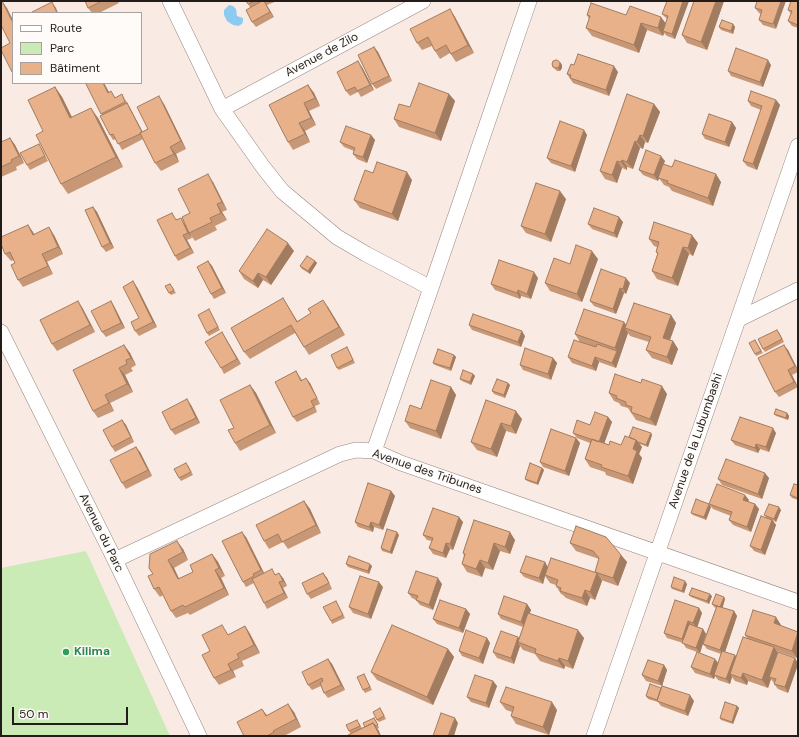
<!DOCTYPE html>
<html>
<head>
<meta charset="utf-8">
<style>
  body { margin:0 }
  #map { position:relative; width:799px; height:737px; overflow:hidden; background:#faeae4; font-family:"DM Sans",sans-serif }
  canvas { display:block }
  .frame { position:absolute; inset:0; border:2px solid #221d1b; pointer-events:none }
  .legend { position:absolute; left:12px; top:12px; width:130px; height:72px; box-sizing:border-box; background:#fefbf9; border:1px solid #a6a2a0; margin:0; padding:5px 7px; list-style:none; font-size:12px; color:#221d1b }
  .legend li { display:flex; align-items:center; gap:8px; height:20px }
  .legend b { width:20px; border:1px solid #a6a2a0 }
  .scale { position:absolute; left:12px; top:707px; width:116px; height:18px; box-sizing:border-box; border:2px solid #221d1b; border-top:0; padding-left:5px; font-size:12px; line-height:14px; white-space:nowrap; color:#221d1b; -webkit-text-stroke:3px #fefbf9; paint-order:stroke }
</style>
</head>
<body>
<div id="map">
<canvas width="799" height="737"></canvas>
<div class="frame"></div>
<ul class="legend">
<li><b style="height:5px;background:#fff"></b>Route</li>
<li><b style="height:11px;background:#caeab6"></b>Parc</li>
<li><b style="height:11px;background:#e8b189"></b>Bâtiment</li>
</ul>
<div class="scale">50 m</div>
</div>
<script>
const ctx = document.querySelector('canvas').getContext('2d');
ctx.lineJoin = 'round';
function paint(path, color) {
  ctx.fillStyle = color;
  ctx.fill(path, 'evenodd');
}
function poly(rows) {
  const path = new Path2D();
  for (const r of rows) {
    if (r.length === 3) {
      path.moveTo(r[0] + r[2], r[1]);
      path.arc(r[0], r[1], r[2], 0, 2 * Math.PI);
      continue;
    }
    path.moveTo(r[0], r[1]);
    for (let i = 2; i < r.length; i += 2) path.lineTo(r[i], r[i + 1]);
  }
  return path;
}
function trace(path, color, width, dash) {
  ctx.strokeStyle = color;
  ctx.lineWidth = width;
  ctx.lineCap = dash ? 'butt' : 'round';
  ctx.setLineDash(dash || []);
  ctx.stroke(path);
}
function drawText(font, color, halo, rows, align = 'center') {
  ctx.font = font + ' "DM Sans",sans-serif';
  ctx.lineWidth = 3;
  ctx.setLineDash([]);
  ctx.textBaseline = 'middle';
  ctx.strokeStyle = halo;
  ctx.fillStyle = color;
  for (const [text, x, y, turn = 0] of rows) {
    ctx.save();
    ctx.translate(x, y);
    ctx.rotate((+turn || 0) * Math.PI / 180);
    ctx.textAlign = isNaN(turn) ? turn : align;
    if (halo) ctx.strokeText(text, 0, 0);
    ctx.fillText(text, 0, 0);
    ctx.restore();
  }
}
paint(poly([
  [86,551,170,736,1,736,1,568]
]), '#caeab6');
paint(poly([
  [229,5,233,6,236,9,237,16,243,18,243,21,242,24,238,26,233,25,227,21,224,15,224,10]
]), '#8bcbf0');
const minor = poly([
  [170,1,222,109,263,167,282,191,337,237,366,254,431,288],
  [222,109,423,1],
  [739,319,798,290],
  [1,332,115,560,199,736],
  [374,451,431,288,529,1],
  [115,560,340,454,356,450,374,451,401,463,798,602],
  [594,736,798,146]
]);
trace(minor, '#958782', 16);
trace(minor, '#fff', 15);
paint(poly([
  [85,1,118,1,119,3,99,13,92,13,88,8],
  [246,1,277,1,267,5,274,17,256,27,252,22,250,7],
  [667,1,689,1,675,39,667,36,664,33,663,36,647,30,639,53,592,36,586,28,589,19,587,15,626,15,666,23,667,19,662,14],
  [694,1,724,1,707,50,687,43,682,35],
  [757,1,776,29,763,25,759,20,761,14,759,13,755,8],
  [798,1,798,28,792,26,788,21,791,14,788,10],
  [450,9,455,17,474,53,456,62,450,53,440,59,435,51,432,46,422,50,417,43],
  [733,24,735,27,733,34,721,30,719,27],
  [374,47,378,52,392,81,376,89,372,84],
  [560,62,562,65,562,68,560,71,557,71,552,66],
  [574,65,618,72,609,96,573,83,567,74],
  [771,65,763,87,731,76,728,71],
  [362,67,374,90,361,97,358,92,350,96,346,91],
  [87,83,104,83,109,92,115,97,125,100,130,108,142,132,148,129,164,104,186,149,176,154,179,162,161,171,155,163,143,139,122,150,116,139,113,140,110,135,102,115,86,84,87,84],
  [308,85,314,93,320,106,309,111,316,125,305,131,310,142,293,150,288,142],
  [55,87,62,97,72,117,98,118,123,167,68,194,61,184],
  [449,94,455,101,441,141,399,127,394,119,410,107],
  [776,100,780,105,757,170,747,166,743,161,761,110,751,106,748,101],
  [654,104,660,112,648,143,645,142,643,149,640,148,633,169,627,167,627,170,622,168,617,183,605,179,600,171],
  [732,122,736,128,729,147,705,139,702,134],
  [584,130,587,135,575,172,551,163,547,158],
  [371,135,375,140,367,163,357,159,353,154,354,151,344,147,340,142],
  [10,138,15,145,24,163,16,167,17,170,1,177,1,140,2,142],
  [42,149,48,161,30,170,27,165],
  [665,161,663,164,721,182,713,206,672,191,669,187,664,185,659,178,658,181,643,175,639,170],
  [373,173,412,180,398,221,360,208,354,200],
  [213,182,227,210,222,212,227,220,215,226,217,230,195,241,189,233,190,213],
  [566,199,551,242,526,233,521,226],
  [93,207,97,212,114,248,106,252,102,247],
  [176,218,177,220,184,223,192,238,187,240,194,253,178,261,175,256],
  [623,222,617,238,592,229,588,224],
  [28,225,34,234,54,235,63,254,47,262,53,274,23,287,18,280,15,263,14,260,11,261,5,254],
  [649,239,698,243,693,256,689,254,678,286,657,279,652,271,658,255,656,252,657,247,654,246],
  [294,251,271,285,263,280,258,288,244,279,239,271],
  [598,259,582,302,550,291,545,283],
  [208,261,212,266,226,293,214,299,211,294],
  [315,261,317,263,310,274,302,269,300,266],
  [538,278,531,299,521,296,520,299,495,290,491,284],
  [630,283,626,294,624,293,616,314,594,306,590,301],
  [170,284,176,293,171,295,169,293],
  [137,287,157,327,139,336,135,331,139,318],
  [283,298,297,321,328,307,345,335,309,355,295,333,250,359,244,352],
  [78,301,83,309,95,332,57,351,52,344],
  [111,301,114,306,125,328,106,337,102,332],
  [209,309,220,330,209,336,207,333],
  [671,315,676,323,670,340,673,341,678,349,672,365,652,358,646,350,649,342,630,336,628,333,616,368,599,362,596,371,572,363,568,357,580,342,575,334,624,322,626,325],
  [469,325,525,336,521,347,472,330],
  [222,332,241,364,224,374,221,368],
  [779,332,784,342,765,352,763,349],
  [755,340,763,353,756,356,755,354],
  [124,345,130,353,136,365,131,368,133,371,125,375,133,392,110,403,114,411,98,418,93,411],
  [347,347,355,363,339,370,337,368],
  [788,350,798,370,798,372,792,375,798,387,779,397,775,392],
  [454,355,456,357,451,371,435,365,433,363],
  [553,358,557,363,551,380,523,370,520,365],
  [296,371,302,380,310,383,320,404,315,406,317,412,297,422,293,417],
  [473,374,475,376,471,385,462,381,460,379],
  [250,385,256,393,276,433,240,451,235,443,234,428],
  [510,385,505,398,494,394,492,391],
  [451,387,456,395,441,439,410,428,405,421],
  [609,393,667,394,656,426,636,420,628,408,621,406,619,403,614,401],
  [486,400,522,419,516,434,506,431,497,457,477,450,471,442],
  [191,405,200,423,175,435,171,430],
  [787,413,789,416,788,420,776,416,774,414],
  [608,417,612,422,604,443,609,445,621,445,629,437,651,433,652,435,648,447,640,444,642,447,639,454,642,458,633,484,606,475,605,472,590,467,585,459,590,443,577,438,573,433],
  [122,420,126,425,134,442,115,452,112,447],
  [776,433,769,452,760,449,758,453,735,445,731,440],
  [576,438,580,443,569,476,543,467,540,462],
  [140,452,152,476,126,489,122,483],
  [188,465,193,475,181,481,179,478],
  [542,468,544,470,538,485,527,481,525,479],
  [769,478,762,499,722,485,718,479],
  [798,485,798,500,792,498,790,495],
  [391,491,395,496,383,530,374,527,373,532,358,527,355,522],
  [749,500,748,502,755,504,759,509,751,532,733,525,729,520,731,516,713,509,709,504],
  [304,501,310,509,321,533,288,549,283,542,269,549,264,541],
  [711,507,706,520,693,515,691,513],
  [781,510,776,522,773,520,776,525,765,555,754,551,750,546,766,517,764,515],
  [474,520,515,540,510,554,500,551,493,570,485,568,482,577,467,572,462,564,464,556,463,553],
  [463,522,453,550,450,549,446,558,433,554,429,548,432,541,427,540,423,535],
  [399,535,392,554,382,551,381,548],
  [246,537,264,573,276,574,283,578,287,586,283,588,288,598,267,609,254,583,246,587,243,582],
  [570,543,621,555,627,562,618,586,601,580,602,581,595,600,590,598,587,606,566,598,563,595,561,594,556,586,556,585,550,583,545,576,543,584,524,577,520,572,545,562,548,567,596,573,595,572,599,559,576,551],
  [183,549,188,560,174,568,179,579,193,572,212,554,218,562,225,576,221,578,229,595,190,615,188,613,176,618,171,611,163,595,160,597,154,589,153,574,149,568],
  [346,564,372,566,369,574,348,567],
  [323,573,327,578,332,589,311,599,307,594],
  [442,584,433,610,420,605,416,600,412,598,408,593],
  [687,584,684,593,672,589,671,587],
  [383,587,371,619,353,613,349,607],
  [689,595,712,596,709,604,691,597],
  [724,597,725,599,722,608,734,611,737,616,725,652,735,655,736,657,747,638,745,635,781,625,781,626,798,632,798,656,797,658,777,651,778,653,798,663,788,693,778,689,774,684,775,683,773,682,771,679,768,688,748,681,747,685,735,681,732,677,730,684,718,680,715,676,714,679,695,673,691,667,718,663,721,654,707,649,703,644,716,608,714,607,712,604],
  [336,601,345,618,332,624,331,621],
  [527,604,531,610,529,613,584,638,573,669,565,666,564,669,540,661,535,654,523,650,520,646,514,664,497,658,493,652,518,637,519,638,523,627,501,619,498,614],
  [699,608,702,613,697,627,703,629,706,634,700,653,686,648,683,643,667,638,664,633],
  [466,609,470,614,463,633,437,624,433,619],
  [245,626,250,634,260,653,242,661,244,666,233,671,236,677,219,685,214,678,210,651,229,634],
  [487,638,490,643,483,664,462,656,459,651],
  [448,649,454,657,433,705,377,680,371,672],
  [328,659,332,664,345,690,328,698,324,693,321,686,312,690,308,685],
  [664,665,667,670,662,686,646,681,642,675],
  [364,674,372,690,365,693,363,690],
  [493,681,497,686,489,708,471,702,467,697],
  [646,696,694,701,688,716,661,706,658,702,648,699],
  [500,702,557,710,549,735,516,724,511,716,512,712,506,710],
  [737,706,739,708,733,724,721,720,720,718],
  [262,709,267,715,294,712,301,727,284,736,244,736],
  [382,711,386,719,379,722,377,720],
  [376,720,379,728,377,729,379,731,351,734,349,731,359,723,362,728]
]), '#c89876');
paint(poly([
  [2,1,7,8,13,20,13,23],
  [264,1,267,6,274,17,270,12],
  [683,1,689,1,675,39,672,34],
  [716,1,724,1,707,50,701,42],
  [781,1,786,1,776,29,773,24],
  [52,2,56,8,58,13,57,13],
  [450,9,455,17,474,53,468,45],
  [661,17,667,25,663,31,664,33,663,36,658,28],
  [641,23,647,30,639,53,634,45],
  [733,24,735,27,733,34,731,31],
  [374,47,378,52,392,81,389,76],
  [768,60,771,65,763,87,760,82],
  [358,61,362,67,374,90,370,85],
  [560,62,562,65,562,68,560,71,558,68],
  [614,66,618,72,609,96,606,90],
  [103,83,104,83,112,98,108,93],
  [308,85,314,93,320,106,315,98],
  [55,87,62,97,77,128,70,118],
  [122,94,130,108,146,138,142,133],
  [449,94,455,101,441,141,435,133],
  [159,96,164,104,186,149,181,141],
  [776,100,780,105,757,170,753,164],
  [304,103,309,111,316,125,311,118],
  [654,104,660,112,648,143,643,136],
  [91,108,98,118,123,167,116,157],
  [732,122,736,128,729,147,725,142],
  [299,123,305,131,310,142,305,134],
  [584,130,587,135,575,172,571,166],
  [371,135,375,140,367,163,363,157],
  [640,135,645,142,643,149,637,142],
  [10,138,15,145,24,163,19,156],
  [635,141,640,148,633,169,627,162],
  [170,147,176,154,179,162,174,154],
  [661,156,665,161,658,181,654,175],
  [622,160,627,167,627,170,621,162],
  [617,161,622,168,617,183,612,175],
  [407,172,412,180,398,221,392,214],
  [208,174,213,182,227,210,222,202],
  [716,174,721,182,713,206,708,198],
  [560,191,566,199,551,242,545,234],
  [217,204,227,220,221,213],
  [93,207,97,212,114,248,110,243],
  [619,217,623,222,617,238,614,233],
  [181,218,184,223,192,238,188,233],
  [28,225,33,232,38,243,33,235],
  [49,227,54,235,63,254,58,247],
  [183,235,187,240,194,253,190,248],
  [692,235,698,243,693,256,688,248],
  [288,243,294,251,271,285,266,277],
  [683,247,689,254,678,286,672,278],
  [592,251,598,259,582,302,577,294],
  [42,254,47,262,53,274,48,266],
  [208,261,212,266,226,293,222,288],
  [315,261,317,263,310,274,308,271],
  [534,272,538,278,531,299,527,294],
  [258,273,263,280,258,288,253,281],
  [626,278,630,283,626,294,623,289],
  [133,281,137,287,157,327,153,322],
  [620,288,624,293,616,314,613,309],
  [518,290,521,296,520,299,517,293],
  [283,298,288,306,302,329,297,322],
  [323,300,328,307,345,335,339,327],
  [78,301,83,309,95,332,90,325],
  [111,301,114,306,125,328,121,323],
  [671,315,676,323,668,345,663,338],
  [624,322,629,329,625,328,628,333,616,368,612,363,617,351,615,348],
  [522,331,525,336,521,347,518,342],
  [222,332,225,337,241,364,237,359],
  [673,341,678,349,672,365,667,357],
  [124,345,130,353,136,365,131,358],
  [784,345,788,350,798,370,795,366],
  [454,355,456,357,451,371,450,368],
  [595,357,599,362,596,371,592,366],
  [553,358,557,363,551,380,548,374],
  [119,368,125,375,133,392,127,384],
  [788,370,792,375,798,387,794,382],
  [473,374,475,376,471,385,470,382],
  [306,378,310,383,320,404,317,398],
  [508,383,510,385,505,398,504,395],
  [250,385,256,393,276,433,270,425],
  [662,386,667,394,656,426,650,419],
  [451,387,456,395,441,439,436,431],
  [105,395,110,403,114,411,109,403],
  [187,399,191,405,200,423,196,418],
  [516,411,522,419,516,434,511,426],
  [787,413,789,416,788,420,786,418],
  [608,417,612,422,603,447,599,442],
  [122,420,126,425,134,442,131,437],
  [501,423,506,431,497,457,491,449],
  [773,428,776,433,769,452,766,447],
  [651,433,652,435,648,447,646,445],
  [576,438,580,443,569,476,565,471],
  [636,440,642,447,639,454,642,458,633,484,628,476,633,449],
  [756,444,760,449,758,453,755,448],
  [136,447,140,452,152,476,148,470],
  [542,468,544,470,538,485,537,483],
  [765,473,769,478,762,499,758,494],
  [391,491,395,496,383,530,379,525],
  [745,495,749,500,747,505,743,500],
  [304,501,310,509,321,533,316,525],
  [709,504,711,507,706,520,704,517],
  [755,504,759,509,751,532,747,527],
  [779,507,781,510,776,522,774,519],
  [459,517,463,522,453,550,450,544],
  [772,520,776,525,765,555,761,550],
  [371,522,374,527,373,532,369,527],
  [242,532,246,537,265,575,261,570],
  [397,532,399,535,392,554,390,552],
  [510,532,515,540,510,554,505,547],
  [177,541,183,549,188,560,183,552],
  [446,543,450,549,446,558,443,553],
  [494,543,500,551,493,570,488,563],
  [212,554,218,562,225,576,219,568],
  [621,555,627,562,618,586,613,578],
  [168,560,174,568,183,587,178,579],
  [480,560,485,568,482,577,476,569],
  [545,562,548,568,545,575,545,576,543,584,539,578],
  [370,564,372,566,369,574,368,571],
  [215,570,221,578,229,595,224,588],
  [279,573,283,578,287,586,283,581],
  [323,573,327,578,332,589,329,583],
  [597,573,602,581,595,600,590,592],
  [438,578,442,584,433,610,429,605],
  [685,581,687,584,684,593,682,591],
  [279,582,283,588,288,598,284,593],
  [379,582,383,587,371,619,368,614],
  [585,590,590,598,587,606,582,598],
  [710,594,712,596,709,604,707,601],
  [724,597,725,599,722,610,720,607],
  [527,604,531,610,525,627,521,622],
  [699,608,702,613,697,628,693,623],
  [466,609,470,614,463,633,459,628],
  [734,611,737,616,724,655,720,650],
  [776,617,781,625,779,631,774,623],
  [688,621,692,626,685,644,682,639],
  [245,626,250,634,260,653,254,645],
  [703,629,706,634,700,653,696,648],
  [578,630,584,638,573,669,568,661],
  [798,633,798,656,797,658,792,651],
  [518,637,522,642,518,642,520,646,514,664,511,658],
  [487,638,490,643,483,664,479,658],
  [774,647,779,655,769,677,771,679,768,688,762,680],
  [448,649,454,657,433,705,427,697],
  [735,655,738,660,730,674,732,677,730,684,726,679],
  [559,658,565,666,564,669,558,661],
  [795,658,798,663,798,665,788,693,785,687],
  [328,659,332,664,345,690,341,685],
  [715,659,719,664,714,675,715,676,714,679,710,674],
  [228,664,233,671,236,677,231,670],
  [664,665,667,670,662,686,658,681],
  [743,673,748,681,747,685,741,678],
  [493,681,497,686,489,708,486,703],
  [690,695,694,701,688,716,685,711],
  [552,702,557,710,549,735,543,727],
  [288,704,294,712,301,727,296,719],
  [737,706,739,708,733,724,732,722],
  [455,718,458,723,454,736,448,736],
  [373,723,379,731,381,736,380,736]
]), '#a27c60');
const building = poly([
  [1,1,2,1,13,23,13,72,12,72,1,50,1,48,10,43,1,25,1,1],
  [85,1,102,1,88,8,85,1],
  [246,1,255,1,248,4,246,1],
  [262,1,264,1,270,12,252,22,246,10,262,1],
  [667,1,683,1,672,34,663,31,668,16,662,14,667,1],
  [694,1,716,1,701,42,682,35,694,1],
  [757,1,781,1,773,24,759,20,762,10,755,8,757,1],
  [791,1,798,1,798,25,788,21,792,11,788,10,791,1],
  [52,2,57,13,33,13,32,12,52,2],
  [591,3,626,15,630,6,661,17,658,28,641,23,634,45,586,28,590,16,587,15,591,3],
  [450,9,468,45,451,54,446,45,435,51,428,37,417,43,410,29,450,9],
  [722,20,733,24,731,31,719,27,722,20],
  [374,47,389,76,372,84,358,55,374,47],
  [736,48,768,60,760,82,728,71,736,48],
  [578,54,614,66,606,90,570,78,571,75,567,74,571,64,574,65,578,54],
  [556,64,4],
  [358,61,370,85,357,91,355,87,346,91,337,72,358,61],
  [88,83,103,83,108,93,111,91,115,98,122,94,125,102,101,114,86,84,88,83],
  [419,83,449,94,435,133,394,119,399,104,410,107,419,83],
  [308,85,315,98,304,103,311,118,299,123,305,134,288,142,269,105,308,85],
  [55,87,70,118,91,108,116,157,61,184,36,135,43,131,28,100,55,87],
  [751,91,776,100,753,164,743,161,762,106,748,101,751,91],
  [627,94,654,104,643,136,640,135,637,142,635,141,627,162,622,160,621,162,617,161,612,175,600,171,627,94],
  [159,96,181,141,170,147,174,154,155,163,140,133,148,129,137,107,159,96],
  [127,103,142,132,140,133,140,134,118,144,113,134,110,135,100,116,127,103],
  [709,114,732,122,725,142,702,134,709,114],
  [560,121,584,130,571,166,547,158,560,121],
  [346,126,371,135,363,157,353,154,355,148,340,142,346,126],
  [10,138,19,156,11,160,12,162,1,167,1,141,1,142,10,138],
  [39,144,45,156,27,165,20,153,39,144],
  [646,150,661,156,654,175,639,170,646,150],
  [675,160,716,174,708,198,667,183,668,181,658,178,663,164,672,167,675,160],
  [377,162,407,172,392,214,354,200,365,170,373,173,377,162],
  [208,174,222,202,217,204,221,213,210,218,212,222,189,233,182,217,190,213,178,189,208,174],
  [536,183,560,191,545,234,521,226,536,183],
  [93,207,110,243,102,247,85,210,93,207],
  [594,208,619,217,614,233,588,224,594,208],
  [172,213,176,220,181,218,188,233,183,235,190,248,175,256,157,220,172,213],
  [654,222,692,235,688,248,683,247,672,278,652,271,658,253,656,252,659,242,649,239,654,222],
  [28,225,33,235,49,227,58,247,42,254,48,266,18,280,11,265,15,263,10,252,5,254,1,244,1,237,28,225],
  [267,229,288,243,266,277,258,273,253,281,239,271,267,229],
  [576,245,592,251,577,294,545,283,554,258,570,264,576,245],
  [307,256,315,261,308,271,300,266,307,256],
  [499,260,534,272,527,294,518,290,517,293,491,284,499,260],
  [208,261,222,288,211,294,197,267,208,261],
  [601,269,626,278,623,289,620,288,613,309,590,301,601,269],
  [133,281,153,322,135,331,131,322,139,318,123,287,133,281],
  [170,284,174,290,169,293,165,286,170,284],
  [283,298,297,322,311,313,308,309,323,300,339,327,304,347,291,325,244,352,231,328,283,298],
  [78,301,90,325,52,344,40,320,78,301],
  [111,301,121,323,102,332,91,311,111,301],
  [634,303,671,315,663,338,673,341,667,357,646,350,651,337,625,328,634,303],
  [209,309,218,327,207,333,198,315,209,309],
  [584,309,624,322,615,348,575,334,584,309],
  [473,314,522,331,518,342,469,325,473,314],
  [777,330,782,339,763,349,758,339,777,330],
  [222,332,237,359,221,368,205,342,222,332],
  [574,340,596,347,597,344,617,351,612,363,595,357,592,366,568,357,574,340],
  [755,340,761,351,755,354,749,343,755,340],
  [124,345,131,358,126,360,127,364,119,368,127,384,105,395,109,403,93,411,73,370,124,345],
  [784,345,795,366,788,370,794,382,775,392,758,358,784,345],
  [347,347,353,360,337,368,331,355,347,347],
  [525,348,553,358,548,374,520,365,525,348],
  [438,349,454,355,450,368,433,363,438,349],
  [463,370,473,374,470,382,460,379,463,370],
  [296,371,301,381,306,378,317,398,311,401,314,407,293,417,275,382,296,371],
  [615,374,641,383,642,379,662,386,650,419,631,412,632,407,626,405,626,402,616,398,617,396,609,393,615,374],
  [497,379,508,383,504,395,492,391,497,379],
  [431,380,451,387,436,431,405,421,410,405,421,409,431,380],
  [250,385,270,425,235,443,228,430,234,428,220,400,250,385],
  [187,399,196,418,171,430,162,412,187,399],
  [486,400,516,411,511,426,501,423,491,449,471,442,486,400],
  [776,409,787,413,786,418,774,414,776,409],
  [595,412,608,417,599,442,573,433,577,420,590,425,595,412],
  [740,417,773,428,766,447,756,444,755,448,731,440,740,417],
  [122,420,131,437,112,447,103,430,122,420],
  [633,427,651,433,646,445,638,442,636,440,629,437,633,427],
  [551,429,576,438,565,471,540,462,551,429],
  [625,436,636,440,633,449,637,451,628,476,601,467,602,465,585,459,592,439,609,445,610,441,621,445,625,436],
  [136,447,148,470,122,483,110,460,136,447],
  [726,459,765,473,758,494,718,479,726,459],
  [186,463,191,472,179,478,174,469,186,463],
  [530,463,542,468,537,483,525,479,530,463],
  [368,483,391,491,379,525,371,522,369,527,355,522,368,483],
  [717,484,745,495,743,500,755,504,747,527,729,520,732,512,709,504,717,484],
  [794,484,798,485,798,498,790,495,794,484],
  [696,499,709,504,704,517,691,513,696,499],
  [304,501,316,525,282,542,278,534,264,541,256,525,304,501],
  [769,504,779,507,774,519,764,515,769,504],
  [433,508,459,517,450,544,446,543,443,553,429,548,433,538,423,535,433,508],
  [761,516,772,520,761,550,750,546,761,516],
  [474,520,510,532,505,547,494,543,488,563,480,560,476,569,462,564,465,554,463,553,474,520],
  [576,526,606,537,621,555,613,578,595,572,599,558,593,551,570,543,576,526],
  [387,529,397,532,390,552,381,548,387,529],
  [242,532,261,570,253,574,254,576,243,582,222,541,242,532],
  [177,541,183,552,168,560,178,579,193,572,190,565,212,554,219,568,215,570,224,588,185,607,183,605,171,611,159,587,154,589,148,576,153,574,149,568,150,554,177,541],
  [349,556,370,564,368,571,346,564,349,556],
  [526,556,545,562,539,578,520,572,526,556],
  [551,558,597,573,590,592,585,590,582,598,560,591,561,588,556,586,558,580,545,575,551,558],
  [272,569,275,575,279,573,283,581,279,582,284,593,264,603,252,579,272,569],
  [416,571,438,578,429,605,416,600,418,596,408,593,416,571],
  [323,573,329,583,307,594,302,583,323,573],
  [360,576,379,582,368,614,349,607,360,576],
  [674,577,685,581,682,591,671,587,674,577],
  [692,588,710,594,707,601,689,595,692,588],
  [716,594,724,597,720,607,712,604,716,594],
  [504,596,527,604,521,622,498,614,504,596],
  [440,600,466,609,459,628,433,619,440,600],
  [675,600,699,608,693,623,688,621,682,639,664,633,675,600],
  [336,601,343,615,331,621,323,607,336,601],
  [717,606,734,611,720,650,703,644,717,606],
  [753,610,776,617,774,623,798,632,792,651,745,635,753,610],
  [528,613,578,630,568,661,559,658,558,661,535,653,536,649,518,642,528,613],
  [689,624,703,629,696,648,682,643,689,624],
  [222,625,228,635,245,626,254,645,237,654,239,658,228,664,231,670,214,678,202,655,210,651,202,635,222,625],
  [392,625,448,649,427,697,371,672,392,625],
  [466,630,487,638,479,658,459,651,466,630],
  [501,631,518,637,511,658,493,652,501,631],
  [743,637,774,647,762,680,743,673,741,678,730,674,743,637],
  [722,651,735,655,726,679,714,675,722,651],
  [697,652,715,659,710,674,691,667,697,652],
  [778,652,795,658,785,687,774,684,776,679,769,677,778,652],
  [328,659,341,685,324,693,320,683,323,681,322,678,308,685,302,672,328,659],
  [648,660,664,665,658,681,642,675,648,660],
  [364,674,370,687,363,690,357,677,364,674],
  [475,675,493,681,486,703,467,697,475,675],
  [650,684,661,688,657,700,646,696,650,684],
  [662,686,690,695,685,711,657,701,662,686],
  [506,687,552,702,543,727,511,716,514,707,500,702,506,687],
  [725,702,737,706,732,722,720,718,725,702],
  [288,704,296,719,273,731,274,732,267,736,244,736,237,722,262,709,266,716,288,704],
  [380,708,384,716,377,720,373,712,380,708],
  [441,713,455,718,448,736,433,736,441,713],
  [374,718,378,725,376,726,373,723,365,727,363,723,374,718],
  [357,720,360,726,349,731,346,725,357,720],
  [373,723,380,736,349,736,348,735,373,723]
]);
paint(building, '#e8b189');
trace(building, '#a27c60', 1);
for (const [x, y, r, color] of [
  [66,652,4,"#2e9e5b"]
]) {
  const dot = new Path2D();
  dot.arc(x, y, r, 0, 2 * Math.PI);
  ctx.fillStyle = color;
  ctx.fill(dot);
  trace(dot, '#fefbf9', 1.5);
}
drawText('12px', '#221d1b', '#fefbf9', [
  ["Avenue de Zilo",322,55,-28],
  ["Avenue de la Lubumbashi",696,441,-71],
  ["Avenue des Tribunes",427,472,19],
  ["Avenue du Parc",101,533,64]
]);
drawText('bold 12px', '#27864d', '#fefbf9', [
  ["Kilima",74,652]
], 'left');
</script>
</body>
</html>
